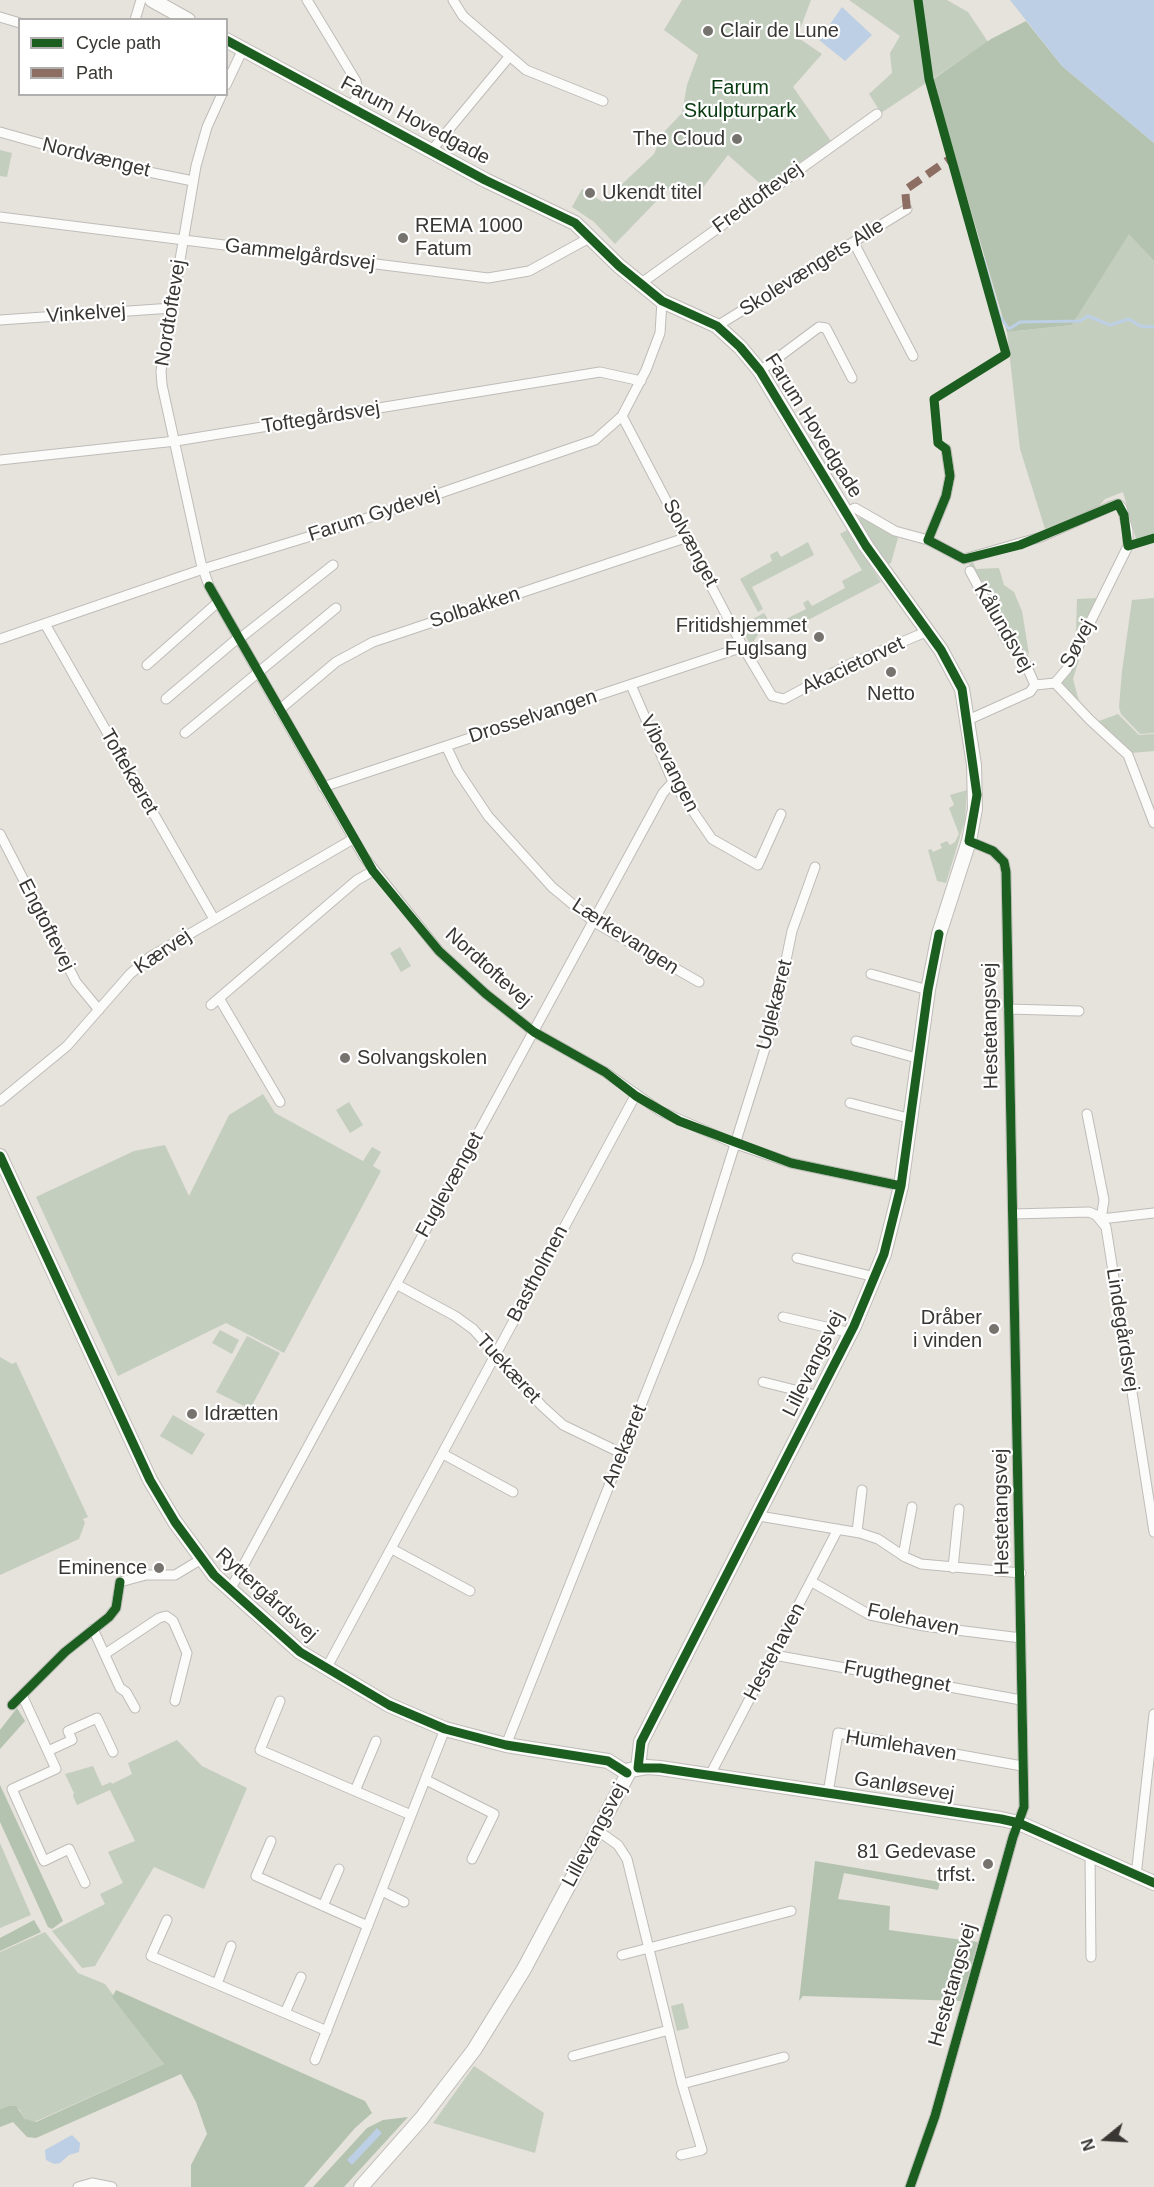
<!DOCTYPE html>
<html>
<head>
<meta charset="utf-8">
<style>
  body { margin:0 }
  #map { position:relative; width:1154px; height:2187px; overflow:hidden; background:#e6e2dc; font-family:Helvetica,sans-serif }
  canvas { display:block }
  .legend { position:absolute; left:18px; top:18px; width:210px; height:78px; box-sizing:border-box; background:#fff; border:2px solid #b0afad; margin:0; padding:8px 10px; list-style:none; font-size:18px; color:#393733 }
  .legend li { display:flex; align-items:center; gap:12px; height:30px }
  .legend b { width:30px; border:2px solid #b0afad }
  .north { position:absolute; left:1076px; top:2109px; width:60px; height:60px; -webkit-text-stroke:4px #fff; paint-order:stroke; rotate:252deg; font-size:16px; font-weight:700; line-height:24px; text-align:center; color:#393733 }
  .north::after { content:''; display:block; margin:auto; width:21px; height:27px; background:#393733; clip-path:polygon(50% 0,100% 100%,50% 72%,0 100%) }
</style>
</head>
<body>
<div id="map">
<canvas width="1154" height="2187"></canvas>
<ul class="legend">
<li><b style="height:8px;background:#1b5e20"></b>Cycle path</li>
<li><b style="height:8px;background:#8d6e63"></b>Path</li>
</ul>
<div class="north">N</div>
</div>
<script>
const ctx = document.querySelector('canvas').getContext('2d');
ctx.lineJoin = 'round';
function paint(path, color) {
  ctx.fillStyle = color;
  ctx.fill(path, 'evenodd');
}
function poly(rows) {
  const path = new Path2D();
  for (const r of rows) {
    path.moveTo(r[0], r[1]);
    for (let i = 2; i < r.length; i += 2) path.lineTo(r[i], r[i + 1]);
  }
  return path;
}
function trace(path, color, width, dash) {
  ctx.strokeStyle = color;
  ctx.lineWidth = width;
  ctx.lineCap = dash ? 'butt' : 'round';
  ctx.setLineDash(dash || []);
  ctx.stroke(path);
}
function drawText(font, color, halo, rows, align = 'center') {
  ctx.font = font + ' Helvetica,sans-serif';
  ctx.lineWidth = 4.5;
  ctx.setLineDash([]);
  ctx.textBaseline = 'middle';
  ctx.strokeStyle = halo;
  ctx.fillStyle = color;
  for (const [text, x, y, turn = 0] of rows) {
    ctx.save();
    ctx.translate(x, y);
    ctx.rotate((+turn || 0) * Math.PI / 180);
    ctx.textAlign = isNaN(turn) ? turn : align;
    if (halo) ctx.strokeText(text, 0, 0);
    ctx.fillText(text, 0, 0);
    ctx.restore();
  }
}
paint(poly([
  [682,0,811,0,797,37,822,54,793,87,831,141,764,187,728,155,694,199,674,183,615,244,594,222,572,207,582,189,603,202,654,154,663,133,682,113,687,85,698,55,664,30],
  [849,0,947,0,968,12,988,42,881,113,869,94,892,73,890,53,900,36],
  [0,150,12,153,7,177,0,176],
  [1129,233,1154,261,1154,533,1136,539,1123,492,1105,499,1098,507,1045,529,1020,449,1007,332,1072,325],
  [862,516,898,538,891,563,885,566,860,528,859,518],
  [847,530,881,582,783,633,771,629,759,633,751,646,740,626,764,613,772,626,806,609,803,603,808,600,812,606,845,588,842,581,862,570,840,534],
  [808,542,814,555,752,587,763,609,758,612,740,579,772,561,770,555,777,551,781,557],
  [973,562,976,569,999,568,1004,585,1014,592,1022,611,1029,654,1012,641,969,564],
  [1099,598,1079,633,1076,633,1077,599],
  [1154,598,1154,733,1140,734,1121,714,1119,707,1122,671,1132,600],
  [1081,646,1083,647,1073,679,1080,705,1061,682],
  [1118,714,1139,735,1154,734,1154,751,1131,753,1099,723,1099,721],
  [967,790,965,820,946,883,937,881,928,850,931,849,933,852,942,848,940,844,947,841,950,845,955,842,959,834,949,808,954,805,950,795],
  [400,947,411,966,401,972,390,953],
  [263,1094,275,1113,363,1161,372,1147,381,1152,373,1166,381,1171,284,1353,226,1323,118,1376,36,1197,134,1151,165,1145,189,1196,229,1115],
  [349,1102,363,1125,350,1133,336,1110],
  [220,1330,239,1340,232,1354,212,1343],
  [247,1336,280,1353,250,1409,216,1392],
  [0,1357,12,1364,16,1362,88,1517,83,1519,85,1523,79,1539,0,1575],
  [173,1415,205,1434,192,1455,160,1436],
  [177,1740,202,1766,247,1788,204,1889,154,1867,95,1966,82,1968,52,1931,105,1904,100,1894,123,1883,108,1852,135,1841,110,1790,77,1805,73,1796,74,1793,65,1774,93,1766,102,1786,111,1782,112,1784,132,1774,128,1763],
  [0,1843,31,1915,0,1928],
  [45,1932,78,1973,105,1984,164,2064,32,2123,25,2119,19,2109,8,2106,0,2109,0,1952],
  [683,2003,689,2028,677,2031,671,2006],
  [474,2066,544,2113,535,2153,433,2123]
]), '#c4cebf');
paint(poly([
  [1026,21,1062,66,1154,143,1154,261,1129,234,1072,325,1007,332,932,80,991,39],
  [17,1708,25,1721,0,1749,0,1730],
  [0,1785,63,1921,52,1929,48,1927,0,1822],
  [815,1861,940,1882,938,1890,844,1873,838,1899,890,1906,889,1930,978,1942,961,2001,803,1996,799,2001],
  [34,1920,41,1932,0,1951,0,1938],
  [116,1990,365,2101,372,2113,355,2128,304,2187,191,2187,191,2165,207,2134,196,2102,181,2074,36,2138,27,2137,13,2122,0,2127,0,2109,8,2106,16,2106,25,2119,36,2122,164,2064,112,1997],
  [408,2117,344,2187,313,2187,367,2128,383,2120]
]), '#b4c3af');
paint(poly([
  [1010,0,1154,0,1154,143,1062,66],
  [842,7,872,35,845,61,819,40],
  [377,2128,382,2133,352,2165,347,2160],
  [72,2135,80,2143,79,2152,69,2155,60,2163,54,2164,46,2160,45,2150]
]), '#bccfe4');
trace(poly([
  [983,258,999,315,1009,329,1020,322,1080,321,1088,316,1110,325,1129,319,1140,326,1154,327]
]), '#bccfe4', 3);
const street = poly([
  [307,0,356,81,358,91,353,108],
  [453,0,463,16,526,70,603,101],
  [0,17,20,23],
  [135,20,141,0],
  [226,85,243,49],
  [222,94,207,127,196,166,161,371,162,385,201,563,209,586,364,857,439,951,486,994,534,1032,605,1072,660,1111,736,1144,791,1163,901,1186],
  [0,132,124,167,193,181],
  [431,151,509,57],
  [0,217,488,278,529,271,591,237],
  [854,243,913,356],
  [640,284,877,114],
  [0,320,172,308],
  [717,326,907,209],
  [760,371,819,327,826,328,852,378],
  [622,416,743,647,772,696,784,699,848,665,928,631],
  [0,460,176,441,600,372,641,381],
  [847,512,855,508,895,531,928,540,964,559,1041,537,1114,505,1118,504,1122,508,1128,531,1128,546,1067,669,1055,683,1035,685,1030,692,968,720],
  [928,540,946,496,950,476,946,449],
  [970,571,1006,639,1023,658,1035,685],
  [45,624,214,919],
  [0,639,203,569,347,525,595,440,622,416,646,370,660,333,662,301],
  [239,639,333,565],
  [147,665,217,603],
  [1055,683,1090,720,1128,755,1154,823],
  [631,685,673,782,712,839,758,865,781,814],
  [166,699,238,638],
  [279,710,336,662,373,642,688,537],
  [185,733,336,608],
  [446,746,458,771,488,816,552,887,594,922,699,982],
  [323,787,743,647],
  [0,834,76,982,99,1010],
  [871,974,928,990],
  [219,998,280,1102],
  [211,1005,357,880,373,871],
  [1008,1009,1079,1011],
  [856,1041,920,1059],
  [0,1101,67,1046,130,974,150,957,353,839],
  [850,1103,912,1119],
  [1087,1114,1104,1200,1101,1219,1154,1213],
  [1013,1214,1089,1212,1096,1215,1106,1227,1154,1532],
  [797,1258,875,1277],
  [396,1284,455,1316,473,1329,542,1406,563,1425,621,1453],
  [783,1317,851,1333],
  [763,1382,819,1396],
  [443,1454,513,1492],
  [759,1516,860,1533,878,1539,905,1557,921,1564,1021,1573],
  [857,1532,862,1490],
  [392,1549,470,1591],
  [903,1556,912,1507],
  [953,1568,959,1509],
  [812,1582,870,1615,924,1626,1021,1638],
  [230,1590,663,793,673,782],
  [93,1629,120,1688,126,1692,135,1708],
  [105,1654,159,1618,166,1616,173,1621,187,1653,175,1701],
  [774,1655,1021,1700],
  [326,1669,635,1096],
  [22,1695,56,1769,12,1789,44,1861,69,1849,85,1883],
  [280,1701,260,1750,411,1815],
  [12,1705,65,1652,109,1617,116,1608,120,1582,146,1575,175,1575,200,1560],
  [506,1745,698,1262,773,1023,792,931,815,867],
  [48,1751,72,1740,68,1731,97,1718,113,1752],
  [710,1775,838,1529],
  [426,1780,494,1814,472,1859],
  [355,1791,376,1741],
  [828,1793,838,1733,1022,1766],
  [597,1830,618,1845,627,1859,682,2084,702,2150,681,2155],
  [271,1841,256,1876,368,1926],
  [1090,1855,1091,1957],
  [1136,1876,1154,1714],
  [382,1891,404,1902],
  [323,1906,339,1869],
  [167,1920,151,1956,327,2031],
  [622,1955,791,1911],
  [217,1984,231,1946],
  [285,2013,301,1977],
  [573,2056,669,2030],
  [315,2060,445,1729],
  [682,2084,784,2057],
  [78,2187,92,2183,112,2187],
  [910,2187,935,2116,1013,1837,1024,1807,1006,872,1004,862,993,851,969,841]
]);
const secondary = poly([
  [152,0,188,20],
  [226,40,485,180,575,223,619,266,662,301,717,326,740,347,760,371,866,546,941,650,962,689,974,765,975,809,969,841,939,934,928,990,901,1186,884,1254,854,1326,641,1742,638,1768],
  [0,1156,150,1480,175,1522,214,1575,300,1652,389,1705,445,1729,506,1745,608,1761,627,1773],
  [361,2187,421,2119,474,2050,524,1969,630,1770,647,1767,660,1768,1001,1819,1019,1823,1154,1883]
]);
trace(street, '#bfbcb8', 11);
trace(secondary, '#bfbcb8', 16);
trace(street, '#fbfbfa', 9);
trace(secondary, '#fbfbfa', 14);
trace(poly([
  [907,209,905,190,951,158]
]), '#8d6e63', 8, [15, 8]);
trace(poly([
  [918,0,929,79,1006,354,934,399,938,443,946,449,950,476,946,496,928,540,964,559,1020,545,1118,504,1124,515,1128,546,1154,538],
  [226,40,485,180,575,223,619,266,662,301,717,326,740,347,760,371,866,546,941,650,962,689,977,795,969,841,993,851,1004,862,1006,872,1024,1807,1013,1837,935,2116,910,2187],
  [209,586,373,871,439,951,486,994,534,1032,605,1072,636,1096,679,1121,791,1163,901,1186],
  [939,934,928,990,901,1186,884,1254,854,1326,641,1742,638,1768,660,1768,1001,1819,1019,1823,1154,1883],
  [0,1156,150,1480,175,1522,214,1575,300,1652,389,1705,445,1729,506,1745,608,1761,627,1773],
  [12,1705,65,1652,109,1617,116,1608,120,1582]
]), '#1b5e20', 9);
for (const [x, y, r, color] of [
  [708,31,6,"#76736e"],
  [737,139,6,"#76736e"],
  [590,193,6,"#76736e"],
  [403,238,6,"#76736e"],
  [819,637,6,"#76736e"],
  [891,672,6,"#76736e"],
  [345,1058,6,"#76736e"],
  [994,1329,6,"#76736e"],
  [192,1414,6,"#76736e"],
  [159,1568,6,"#76736e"],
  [988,1864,6,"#76736e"]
]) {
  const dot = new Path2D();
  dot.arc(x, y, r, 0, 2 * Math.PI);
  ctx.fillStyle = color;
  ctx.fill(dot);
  trace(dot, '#fff', 2);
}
drawText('20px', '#393733', '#fff', [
  ["Clair de Lune",720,31],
  ["The Cloud",725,139,"right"],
  ["Ukendt titel",602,193],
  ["REMA 1000",415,226],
  ["Fatum",415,249],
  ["Fritidshjemmet",807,626,"right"],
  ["Fuglsang",807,649,"right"],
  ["Netto",891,694,"center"],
  ["Solvangskolen",357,1058],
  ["Dråber",982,1318,"right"],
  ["i vinden",982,1341,"right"],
  ["Idrætten",204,1414],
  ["Eminence",147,1568,"right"],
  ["81 Gedevase",976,1852,"right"],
  ["trfst.",976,1875,"right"]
], 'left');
drawText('20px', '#09390f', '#fff', [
  ["Farum",740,88],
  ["Skulpturpark",740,111]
]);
drawText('20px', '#393733', '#fff', [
  ["Farum Hovedgade",415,121,28],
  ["Nordvænget",96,158,14],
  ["Fredtoftevej",758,198,-36],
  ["Gammelgårdsvej",300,255,7],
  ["Skolevængets Alle",812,268,-32],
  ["Nordtoftevej",171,313,-81],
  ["Vinkelvej",86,314,-4],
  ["Toftegårdsvej",321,418,-9],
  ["Farum Hovedgade",813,426,58],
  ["Farum Gydevej",374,515,-18],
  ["Solvænget",690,543,62],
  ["Solbakken",475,608,-18],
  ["Kålundsvej",1003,628,60],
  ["Søvej",1078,644,-62],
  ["Akacietorvet",853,666,-25],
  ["Drosselvangen",533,717,-18],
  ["Vibevangen",669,764,63],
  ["Toftekæret",129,772,60],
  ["Engtoftevej",46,925,63],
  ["Lærkevangen",625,937,33],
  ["Kærvej",163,952,-34],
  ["Nordtoftevej",488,968,42],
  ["Uglekæret",775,1005,-76],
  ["Hestetangsvej",991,1026,-91],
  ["Fuglevænget",450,1185,-61],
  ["Bastholmen",538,1274,-62],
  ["Lindegårdsvej",1122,1330,81],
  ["Lillevangsvej",814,1364,-64],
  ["Tuekæret",508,1369,48],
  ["Anekæret",625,1446,-68],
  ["Hestetangsvej",1002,1512,-91],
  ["Ryttergårdsvej",266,1595,42],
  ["Folehaven",913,1620,12],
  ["Hestehaven",775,1652,-62],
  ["Frugthegnet",897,1677,10],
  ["Humlehaven",901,1746,9],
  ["Ganløsevej",904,1787,9],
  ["Lillevangsvej",595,1835,-62],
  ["Hestetangsvej",953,1985,-74]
]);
</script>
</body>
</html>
